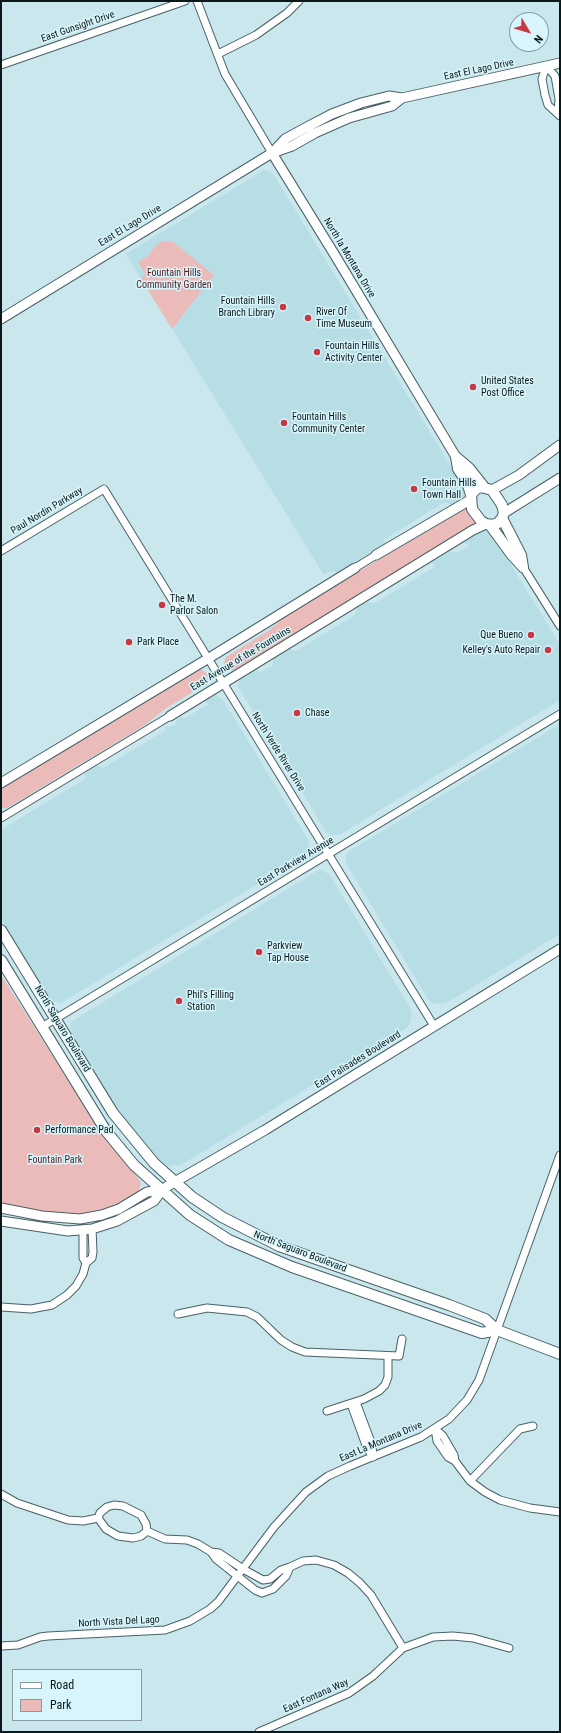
<!DOCTYPE html>
<html>
<head>
<meta charset="utf-8">
<style>
  body { margin:0 }
  #map { position:relative; width:561px; height:1733px; overflow:hidden; background:#cae7ee; font-family:"Roboto Condensed",sans-serif }
  canvas { display:block }
  .frame { position:absolute; inset:0; border:2px solid #0c1719; pointer-events:none }
  .legend { position:absolute; left:12px; top:1669px; width:130px; height:52px; box-sizing:border-box; background:#d7f5fb; border:1px solid #869ca1; margin:0; padding:5px 7px; list-style:none; font-size:12px; color:#0c1719 }
  .legend li { display:flex; align-items:center; gap:8px; height:20px }
  .legend b { width:20px; border:1px solid #869ca1 }
  .north { position:absolute; left:509px; top:12px; width:40px; height:40px; box-sizing:border-box; background:#d7f5fb; border:1px solid #869ca1; border-radius:50%; rotate:128deg; font-size:11px; font-weight:700; line-height:16px; text-align:center; color:#0c1719 }
  .north::after { content:''; display:block; margin:auto; width:14px; height:18px; background:#c83844; clip-path:polygon(50% 0,100% 100%,50% 72%,0 100%) }
</style>
</head>
<body>
<div id="map">
<canvas width="561" height="1733"></canvas>
<div class="frame"></div>
<ul class="legend">
<li><b style="height:5px;background:#fff"></b>Road</li>
<li><b style="height:11px;background:#ebbbb9"></b>Park</li>
</ul>
<div class="north">N</div>
</div>
<script>
const ctx = document.querySelector('canvas').getContext('2d');
ctx.lineJoin = 'round';
function paint(path, color) {
  ctx.fillStyle = color;
  ctx.fill(path, 'evenodd');
}
function poly(rows) {
  const path = new Path2D();
  for (const r of rows) {
    path.moveTo(r[0], r[1]);
    for (let i = 2; i < r.length; i += 2) path.lineTo(r[i], r[i + 1]);
  }
  return path;
}
function trace(path, color, width, dash) {
  ctx.strokeStyle = color;
  ctx.lineWidth = width;
  ctx.lineCap = dash ? 'butt' : 'round';
  ctx.setLineDash(dash || []);
  ctx.stroke(path);
}
function drawText(font, color, halo, rows, align = 'center') {
  ctx.font = font + ' "Roboto Condensed",sans-serif';
  ctx.lineWidth = 3;
  ctx.setLineDash([]);
  ctx.textBaseline = 'middle';
  ctx.strokeStyle = halo;
  ctx.fillStyle = color;
  for (const [text, x, y, turn = 0] of rows) {
    ctx.save();
    ctx.translate(x, y);
    ctx.rotate((+turn || 0) * Math.PI / 180);
    ctx.textAlign = isNaN(turn) ? turn : align;
    if (halo) ctx.strokeText(text, 0, 0);
    ctx.fillText(text, 0, 0);
    ctx.restore();
  }
}
paint(poly([
  [264,170,271,172,274,175,465,490,464,496,452,505,445,502,383,540,386,543,337,573,331,571,324,575,126,254],
  [486,529,490,530,498,540,504,553,560,645,560,700,339,835,331,835,327,833,240,690,238,686,239,680,242,677,252,670,261,672,272,666,274,658,289,649,296,651,355,615,357,608,367,602,375,603,436,566,431,563,450,551,458,553,470,545,461,542,480,530],
  [214,695,218,696,223,700,309,841,309,850,307,854,61,1003,53,1002,50,999,1,918,1,830,85,779,85,773,97,765,103,768,166,730,165,726,171,727,176,724,176,720,181,717,185,718,209,704,203,700],
  [560,724,560,934,448,1002,439,1004,433,1003,428,999,346,863,346,856,348,852],
  [321,870,329,874,410,1008,412,1014,410,1023,408,1027,181,1165,167,1166,153,1153,124,1119,72,1035,70,1026,71,1022,317,871]
]), '#b7dde5');
paint(poly([
  [164,241,173,242,214,275,172,329,141,279,145,274,138,262,148,256,158,243],
  [466,505,471,516,479,524,471,527,234,671,228,669,224,663,226,657,268,631,287,615,462,509],
  [199,669,203,670,208,675,208,680,206,684,165,709,145,725,7,808,1,808,1,789],
  [1,975,102,1133,138,1178,141,1183,138,1193,122,1203,106,1210,78,1216,62,1215,1,1205]
]), '#ebbbb9');
const minor = poly([
  [197,1,225,74,272,153],
  [218,54,256,35,287,13,299,1],
  [1,65,185,1],
  [546,66,542,79,545,95,548,105,560,116],
  [546,66,555,76,559,99,558,112],
  [1,551,104,489,434,1026],
  [523,567,560,626],
  [355,568,376,555],
  [1,818,170,716],
  [42,1027,560,714],
  [83,1230,83,1258,86,1263,92,1258,93,1252,92,1229],
  [1,1307,31,1309,52,1305,67,1295,76,1286,83,1274,86,1263],
  [178,1314,207,1308,247,1312,257,1317,281,1340,292,1347,305,1352,399,1356,402,1339],
  [356,1402,372,1445,373,1457],
  [351,1404,367,1448,373,1457],
  [327,1411,364,1399,379,1391,385,1385,388,1377,388,1357],
  [435,1429,437,1441,448,1457,455,1461,470,1481,485,1492,500,1500,530,1508,560,1512],
  [435,1429,443,1436,454,1455,455,1461],
  [470,1481,520,1429,533,1426],
  [1,1494,17,1503,68,1520,83,1521,98,1518],
  [98,1518,100,1513,107,1507,114,1505,123,1506,141,1515,146,1524,147,1531],
  [98,1518,106,1529,118,1536,133,1538,141,1536,147,1531],
  [147,1531,165,1539,187,1540,198,1544,211,1552,216,1559,255,1590,262,1593,273,1589,286,1576,290,1567,281,1570,270,1579,263,1580,243,1569,219,1553,211,1552],
  [290,1567,303,1561,316,1560,334,1565,348,1573,360,1583,371,1595,403,1648],
  [1,1646,18,1645,40,1637,48,1636,165,1630,190,1621,210,1609,218,1602,274,1527,306,1492,328,1476,350,1466,421,1437,449,1419,467,1400,479,1380,560,1155],
  [259,1732,349,1693,373,1676,403,1648,433,1637,453,1636,473,1638,509,1648]
]);
const tertiary = poly([
  [274,151,285,139,307,127,332,114,361,103,389,96,402,98,560,63],
  [272,153,336,257,456,457],
  [1,319,272,153,292,146,315,133,349,118,392,106,402,98],
  [492,490,519,475,560,445],
  [504,513,560,478],
  [376,555,470,500],
  [170,716,473,530,486,524],
  [1,783,209,658,355,568],
  [1,1208,42,1216,80,1219,102,1215,119,1209,147,1192,162,1190],
  [1,1221,68,1231,92,1229,117,1221,154,1201,162,1190,166,1187,265,1130,560,949]
]);
const secondary = poly([
  [456,457,469,468,484,487],
  [456,457,458,469,467,482,471,495],
  [481,487,492,490,502,505,504,513,502,518,498,523,493,525,486,524,481,521,472,509,471,495,476,489,481,487],
  [502,518,521,555,523,567],
  [490,525,512,555,523,567],
  [1,930,113,1113,154,1163,192,1197,222,1217,279,1246,449,1305,485,1319,497,1330,560,1354],
  [1,960,106,1131,134,1165,190,1215,229,1240,292,1267,482,1333,497,1330]
]);
trace(minor, '#476166', 9);
trace(tertiary, '#476166', 11);
trace(secondary, '#476166', 12);
trace(minor, '#fff', 7);
trace(tertiary, '#fff', 9);
trace(secondary, '#fff', 10);
for (const [x, y, r, color] of [
  [283,307,4,"#c83844"],
  [308,318,4,"#c83844"],
  [317,352,4,"#c83844"],
  [473,387,4,"#c83844"],
  [284,423,4,"#c83844"],
  [414,489,4,"#c83844"],
  [162,605,4,"#c83844"],
  [531,635,4,"#c83844"],
  [129,642,4,"#c83844"],
  [548,650,4,"#c83844"],
  [297,713,4,"#c83844"],
  [259,952,4,"#c83844"],
  [179,1001,4,"#c83844"],
  [37,1130,4,"#c83844"]
]) {
  const dot = new Path2D();
  dot.arc(x, y, r, 0, 2 * Math.PI);
  ctx.fillStyle = color;
  ctx.fill(dot);
  trace(dot, '#d7f5fb', 1.5);
}
drawText('10px', '#0c1719', '#d7f5fb', [
  ["East Gunsight Drive",78,27,-19],
  ["East El Lago Drive",479,70,-12],
  ["East El Lago Drive",130,226,-31],
  ["North la Montana Drive",349,258,59],
  ["Paul Nordin Parkway",47,511,-31],
  ["East Avenue of the Fountains",241,659,-31],
  ["North Verde River Drive",278,752,58],
  ["East Parkview Avenue",296,862,-31],
  ["North Saguaro Boulevard",62,1029,59],
  ["East Palisades Boulevard",358,1060,-32],
  ["North Saguaro Boulevard",300,1252,21],
  ["East La Montana Drive",381,1442,-23],
  ["North Vista Del Lago",119,1622,-3],
  ["East Fontana Way",316,1696,-24]
]);
drawText('10px', '#541a1d', '#d7f5fb', [
  ["Fountain Hills",174,273],
  ["Community Garden",174,285],
  ["Fountain Park",55,1160]
]);
drawText('10px', '#0c1719', '#d7f5fb', [
  ["Fountain Hills",275,301,"right"],
  ["Branch Library",275,313,"right"],
  ["River Of",316,312],
  ["Time Museum",316,324],
  ["Fountain Hills",325,346],
  ["Activity Center",325,358],
  ["United States",481,381],
  ["Post Office",481,393],
  ["Fountain Hills",292,417],
  ["Community Center",292,429],
  ["Fountain Hills",422,483],
  ["Town Hall",422,495],
  ["The M.",170,599],
  ["Parlor Salon",170,611],
  ["Que Bueno",523,635,"right"],
  ["Park Place",137,642],
  ["Kelley's Auto Repair",540,650,"right"],
  ["Chase",305,713],
  ["Parkview",267,946],
  ["Tap House",267,958],
  ["Phil's Filling",187,995],
  ["Station",187,1007],
  ["Performance Pad",45,1130]
], 'left');
</script>
</body>
</html>
